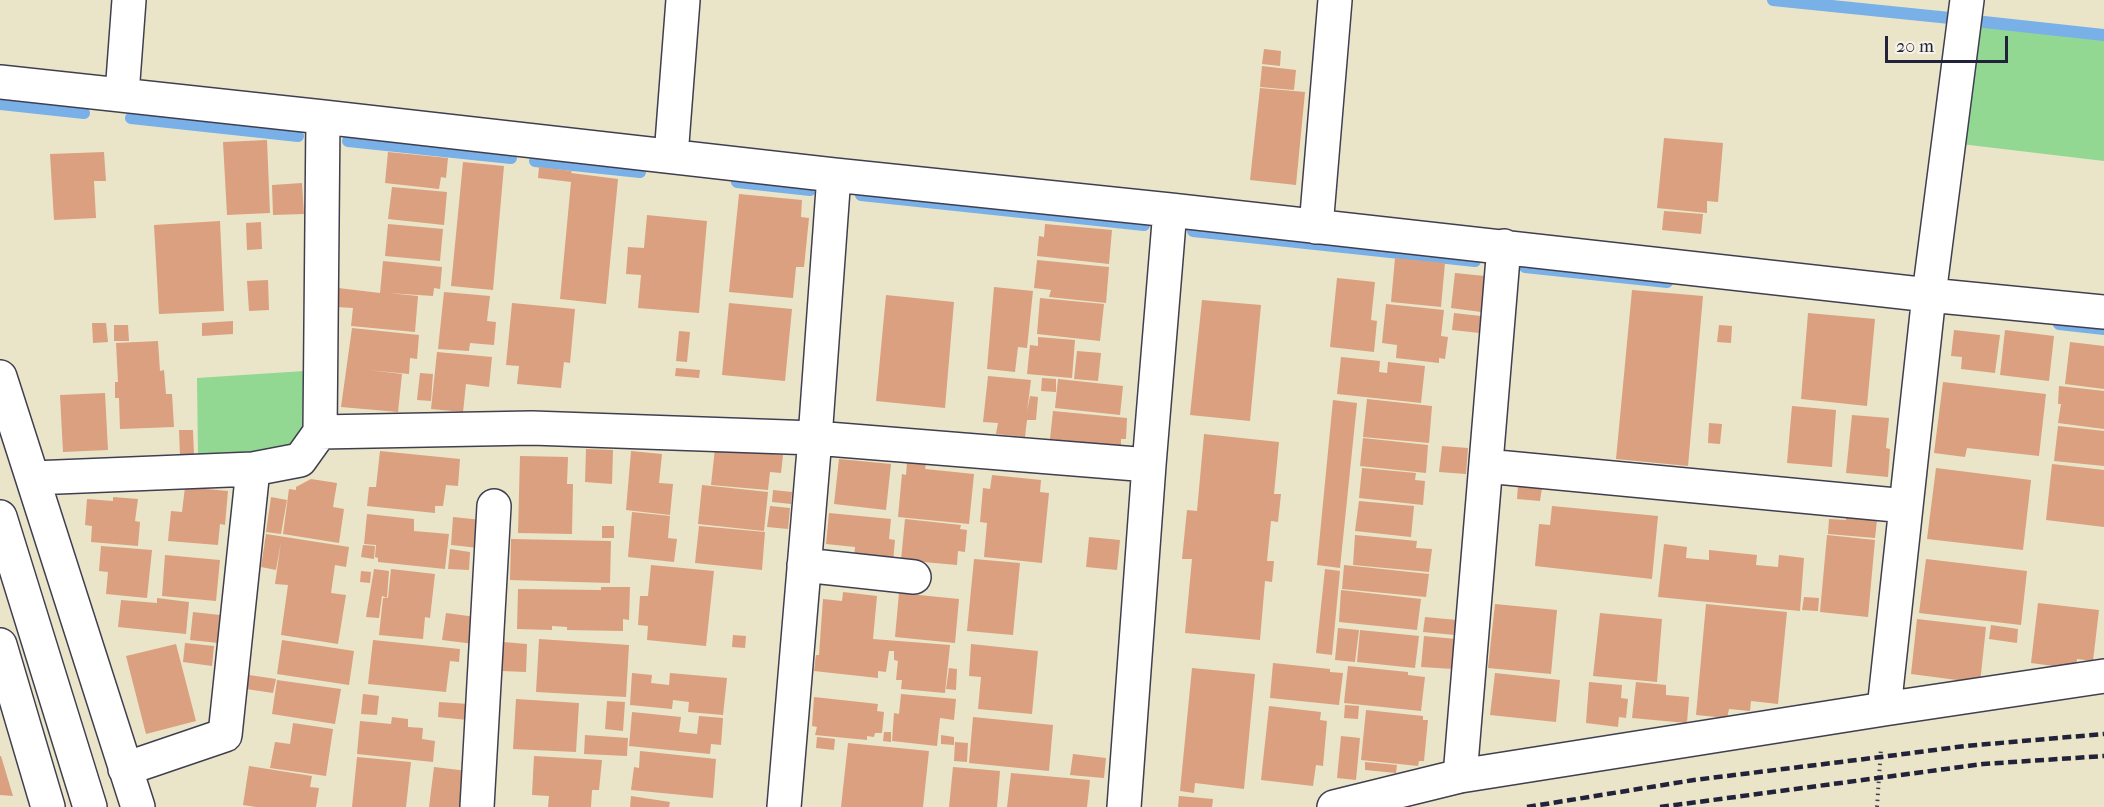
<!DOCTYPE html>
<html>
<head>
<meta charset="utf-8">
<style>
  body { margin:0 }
  #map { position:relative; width:2104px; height:807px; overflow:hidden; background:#eae5c8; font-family:"IM FELL French Canon",serif }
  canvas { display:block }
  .scale { position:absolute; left:1885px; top:36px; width:123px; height:27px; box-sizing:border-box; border:3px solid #22223b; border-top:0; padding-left:8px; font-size:18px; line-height:21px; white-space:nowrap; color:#22223b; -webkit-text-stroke:4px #f7f3e8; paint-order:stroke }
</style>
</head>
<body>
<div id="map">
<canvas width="2104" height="807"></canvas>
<div class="scale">20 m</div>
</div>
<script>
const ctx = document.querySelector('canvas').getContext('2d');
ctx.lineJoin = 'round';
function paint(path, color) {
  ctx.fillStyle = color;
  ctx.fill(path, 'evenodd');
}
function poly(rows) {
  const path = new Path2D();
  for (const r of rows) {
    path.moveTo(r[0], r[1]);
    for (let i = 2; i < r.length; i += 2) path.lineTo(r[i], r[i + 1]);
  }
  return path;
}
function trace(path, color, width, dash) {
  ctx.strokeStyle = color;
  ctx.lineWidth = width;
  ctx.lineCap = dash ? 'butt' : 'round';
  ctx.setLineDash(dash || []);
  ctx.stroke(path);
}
paint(poly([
  [1977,26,2104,40,2104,161,1961,144],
  [304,371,302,438,286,452,198,457,197,378]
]), '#92d892');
trace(poly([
  [1773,0,1950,18],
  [1984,22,2104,35],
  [0,104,84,113],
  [131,118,298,136],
  [348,141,511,158],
  [535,161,640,172],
  [737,182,810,190],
  [861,195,1144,225],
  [1193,231,1475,261],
  [1525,267,1667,282],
  [2059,324,2104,329]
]), '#79b0e8', 12);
paint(poly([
  [1264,49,1281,51,1280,66,1262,64],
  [1262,66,1296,70,1294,90,1260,87],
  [1260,88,1305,92,1296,185,1250,180],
  [1664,138,1723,143,1718,202,1707,201,1707,213,1657,208],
  [267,140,270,213,227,215,223,142],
  [104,152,106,181,94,181,96,218,54,220,50,154],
  [388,152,448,158,446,178,441,177,439,189,385,183],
  [463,162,504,166,493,290,451,286],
  [539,167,572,171,571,173,618,179,606,304,560,299,571,182,538,178],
  [302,183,304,214,273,215,272,185],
  [392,187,447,192,444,225,388,219],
  [739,194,802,200,801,217,809,218,804,267,796,267,793,298,729,292],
  [1664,211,1703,214,1701,234,1662,230],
  [647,215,707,221,699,313,638,308,641,275,626,274,628,247,644,248],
  [220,221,224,311,159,314,154,225],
  [261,222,262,249,247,250,246,223],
  [388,224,443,229,440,261,385,256],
  [1045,224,1112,230,1109,264,1037,256,1039,236,1044,237],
  [1395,258,1445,263,1441,307,1391,302],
  [1037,260,1109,267,1106,303,1049,297,1051,290,1034,288],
  [383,261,442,267,440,289,434,288,433,296,388,293,418,296,415,332,351,326,353,308,336,307,338,288,380,293],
  [1455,273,1485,276,1481,312,1451,308],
  [1337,278,1375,282,1371,320,1377,321,1374,352,1330,347],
  [268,280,269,310,249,311,247,281],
  [994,287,1033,291,1027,348,1018,347,1015,372,987,369],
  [1632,290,1703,296,1688,466,1616,459],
  [444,292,490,296,487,321,496,322,494,345,470,343,469,351,438,349],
  [886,295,954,302,945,408,876,401],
  [1040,298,1104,304,1100,341,1037,334],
  [1202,300,1261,305,1250,421,1190,415],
  [512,303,575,309,570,363,564,362,561,388,517,384,519,366,506,365],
  [729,303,792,309,785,381,722,375],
  [1386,304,1444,310,1441,336,1448,337,1445,359,1439,358,1439,363,1396,358,1397,345,1382,343],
  [1454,313,1481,316,1480,333,1452,330],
  [1808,313,1875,319,1867,406,1801,399],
  [233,321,233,334,202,336,202,323],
  [92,323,106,323,108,342,93,343],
  [114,325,128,325,129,341,114,341],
  [1719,325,1732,326,1731,343,1717,342],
  [352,328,419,335,417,359,410,358,409,374,368,370,402,374,398,412,341,407],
  [1954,330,2000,335,1995,373,1961,369,1962,357,1951,356],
  [2005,330,2054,336,2049,381,2000,375],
  [679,331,690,332,687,362,676,361],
  [1038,337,1075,340,1072,378,1027,374,1030,345,1038,346],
  [158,341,160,371,164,370,166,394,172,394,174,427,120,429,119,398,115,398,115,382,118,382,116,343],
  [2070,342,2104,346,2104,389,2065,384],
  [1077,351,1101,353,1098,381,1074,379],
  [437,352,492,357,489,387,466,384,463,412,431,409],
  [1341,357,1380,361,1379,372,1387,373,1388,362,1425,366,1421,403,1337,394],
  [676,368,700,370,699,378,675,376],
  [420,373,433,374,431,401,417,400],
  [988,376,1031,380,1027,412,1030,396,1038,397,1036,420,1027,420,1025,437,996,434,998,423,983,422],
  [1042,378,1056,379,1056,392,1041,391],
  [1058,379,1123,386,1120,415,1055,408],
  [1943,382,2046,394,2039,456,1967,448,1965,457,1934,453],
  [2059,386,2104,391,2104,429,2058,423,2061,404,2058,404],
  [105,393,108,450,63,452,60,395],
  [1367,399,1432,406,1429,443,1363,437],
  [1333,400,1357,403,1340,568,1317,565],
  [1792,406,1836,410,1832,467,1787,463],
  [1053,411,1127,418,1126,439,1121,439,1121,447,1050,439],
  [1852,415,1889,418,1886,448,1890,449,1888,477,1846,473],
  [1709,423,1722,424,1720,444,1708,443],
  [2058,426,2104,431,2104,466,2054,461],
  [179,430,193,430,194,455,180,456],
  [1204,434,1279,442,1274,494,1281,494,1278,522,1271,521,1267,561,1274,561,1272,582,1265,581,1260,640,1185,633,1192,559,1182,559,1187,510,1197,511],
  [1363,438,1428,445,1426,473,1360,466],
  [1442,446,1468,448,1466,474,1439,472],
  [715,448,783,455,781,473,770,472,768,490,711,485],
  [586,449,613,450,612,484,585,482],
  [380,451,460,459,458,486,446,485,443,506,435,506,435,513,367,506,369,487,376,487],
  [631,451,662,454,659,483,673,484,670,515,626,510],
  [520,456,568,457,567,484,573,484,572,534,518,533],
  [839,459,891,464,886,510,834,504],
  [907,462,926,464,925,469,974,474,969,524,898,517,902,474,906,475],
  [2052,464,2104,470,2104,527,2046,520],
  [1362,468,1416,473,1415,480,1425,481,1423,505,1359,498],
  [1936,468,2031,480,2023,550,1927,539],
  [992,475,1041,480,1040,492,1049,493,1042,563,984,557,987,523,980,522,983,488,990,489],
  [311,479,337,483,333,507,344,509,339,543,283,534,289,489,296,490,296,487],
  [702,485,768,492,764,531,698,524],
  [1518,485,1542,488,1540,501,1517,499],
  [185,487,228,491,225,525,220,524,218,545,168,541,171,511,182,512],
  [773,490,792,492,791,504,772,502],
  [113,497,138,499,135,521,140,522,138,546,91,542,92,526,85,525,87,499,113,501],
  [271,497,287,500,281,534,266,532],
  [1359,501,1414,506,1411,537,1355,531],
  [770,506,790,508,788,529,767,527],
  [1552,506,1658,516,1652,579,1535,566,1539,524,1550,525],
  [632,512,670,516,668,538,677,539,674,562,628,557],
  [829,513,891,519,889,539,895,540,893,562,854,558,855,547,826,544],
  [367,514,414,519,414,531,449,534,445,569,378,562,378,558,375,557,376,545,364,544],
  [453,517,482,520,479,548,451,545],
  [1846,517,1877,520,1875,538,1828,534,1829,519,1846,520],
  [905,519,961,525,960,529,967,530,965,552,958,551,957,565,901,560],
  [602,526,614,526,614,538,602,538],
  [699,526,765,532,762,570,695,563],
  [266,534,349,547,346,567,335,565,331,593,346,595,338,644,281,635,288,585,275,584,281,542,276,570,261,567],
  [1355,535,1417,541,1416,548,1432,549,1429,572,1353,565],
  [1827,535,1875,540,1868,617,1820,612],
  [1089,537,1120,540,1117,570,1086,567],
  [511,539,611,541,610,583,510,580],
  [1664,544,1687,547,1686,558,1709,560,1709,550,1757,555,1756,565,1778,567,1779,555,1804,558,1800,611,1658,597],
  [363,545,375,546,374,559,361,557],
  [101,546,152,550,147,598,106,594,108,572,99,571],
  [450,549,470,552,469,570,448,569],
  [165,555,220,560,216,601,162,596],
  [974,559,1020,563,1013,635,967,631],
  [1926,559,2027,571,2021,625,1919,613],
  [651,565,714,571,706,646,647,640,648,626,638,625,640,596,648,596],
  [1344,565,1429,574,1426,597,1342,589],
  [374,569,389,571,387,598,382,596,379,618,366,617],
  [391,569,435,574,430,618,425,617,423,639,379,635,383,598,390,598,388,598],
  [1325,569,1340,571,1332,655,1316,653],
  [361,571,371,572,370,583,360,582],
  [601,587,630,587,629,620,623,619,623,631,567,630,567,627,552,626,552,630,517,629,518,589,601,590],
  [1341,590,1421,599,1417,630,1339,622],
  [843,592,877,596,873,639,950,645,945,693,901,689,902,680,896,680,898,661,894,660,894,651,889,651,886,672,878,671,878,678,814,671,816,655,819,655,823,599,842,601],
  [899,593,959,599,955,643,895,637],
  [1804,597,1819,598,1818,611,1802,610],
  [157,598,189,602,186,634,118,627,121,600,157,603],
  [2038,603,2099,610,2093,661,2077,659,2076,669,2031,663],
  [1495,604,1557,610,1551,674,1488,668],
  [1706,604,1787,612,1778,704,1751,701,1750,711,1729,709,1727,718,1696,715],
  [193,612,220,615,218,643,190,640],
  [446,613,476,617,474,644,442,640],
  [1600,613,1662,619,1657,682,1593,676],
  [1425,617,1457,620,1455,635,1423,632],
  [1917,619,1986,627,1980,683,1911,674],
  [1991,625,2018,629,2017,643,1989,639],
  [1338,628,1359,630,1355,662,1335,660],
  [1360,630,1419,636,1415,668,1357,662],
  [733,635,746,636,745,648,732,647],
  [1424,636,1456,639,1453,669,1421,667],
  [539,639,629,645,626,697,536,692],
  [282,640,354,651,349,685,277,674],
  [373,640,460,649,459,662,450,661,446,692,368,684],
  [503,642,527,644,526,672,502,671],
  [185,643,214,646,212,666,183,662],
  [176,644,196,721,146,734,126,656],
  [971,644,1038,651,1032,714,978,709,981,677,969,676],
  [1273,663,1330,669,1330,672,1343,673,1339,705,1270,698],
  [1348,666,1408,672,1408,675,1425,677,1421,711,1344,703],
  [949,668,957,669,956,690,946,689],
  [1192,668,1255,674,1244,789,1195,783,1194,793,1180,791],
  [632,673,652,675,651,683,669,685,670,673,727,678,723,715,688,712,689,702,673,700,672,709,630,705],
  [1495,673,1560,680,1556,722,1490,715],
  [249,675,276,679,273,693,246,689],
  [277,680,341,689,335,724,272,714],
  [1589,682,1622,685,1621,698,1628,699,1626,718,1619,717,1618,727,1586,723],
  [1636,682,1666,685,1666,695,1689,697,1687,723,1632,718],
  [363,694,379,696,377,715,361,714],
  [901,694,956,699,954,720,940,718,937,746,892,741,894,713,899,714],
  [814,697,878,704,877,711,884,712,882,733,875,733,874,737,867,736,867,740,815,735,817,727,812,726],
  [516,699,579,703,576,752,513,749],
  [607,701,625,702,623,731,605,729],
  [439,702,469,704,468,720,438,717],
  [1345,705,1359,706,1358,719,1344,718],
  [1269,706,1321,712,1320,720,1327,721,1323,766,1316,765,1313,786,1261,780],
  [1366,710,1423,716,1423,720,1428,720,1424,761,1419,761,1418,766,1361,760],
  [632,712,681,717,679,732,697,734,699,716,723,718,721,745,711,744,710,754,629,746],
  [392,717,408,719,408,727,423,728,422,739,435,741,433,762,357,754,360,721,391,724],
  [973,717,1053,725,1049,771,969,763],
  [293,723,333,729,326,776,270,768,275,742,290,744],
  [884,732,891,732,891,742,883,741],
  [585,735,628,738,627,756,584,754],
  [941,735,954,737,954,745,941,744],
  [1341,736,1360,738,1356,780,1337,778],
  [817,737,835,739,834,750,816,748],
  [955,742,968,743,967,762,954,761],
  [848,743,929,751,923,807,841,807],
  [640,751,716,759,713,798,631,790,634,767,639,768],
  [1073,754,1106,758,1104,778,1070,775],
  [0,756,1,756,13,796,0,795],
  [534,756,602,760,599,790,592,790,591,807,548,807,549,796,532,795],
  [357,757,411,762,406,807,352,807],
  [1365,762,1397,765,1396,773,1365,770],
  [249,766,312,776,310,787,319,788,316,807,256,807,243,805],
  [434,767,468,771,464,807,429,807],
  [953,767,1000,771,997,807,949,807],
  [1011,773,1090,780,1087,807,1007,807],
  [631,796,670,802,669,807,630,807],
  [1179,796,1213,799,1212,807,1178,807]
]), '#daa07f');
const minor = poly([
  [0,82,323,117,834,175,1170,210,1929,295,2104,312],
  [122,94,129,0],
  [671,156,683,0],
  [1316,227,1335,0],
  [0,377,138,807],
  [320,432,323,117],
  [1486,466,1906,506],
  [33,478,253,469,300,460,320,432,532,428,815,438,834,175],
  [0,517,90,807],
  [804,565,914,577],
  [0,645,48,807],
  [1884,709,2104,676],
  [125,769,225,735,253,469],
  [1460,776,1504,246],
  [477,807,494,506],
  [784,807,815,438,1149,465],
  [1124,807,1149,465,1170,210],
  [1334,807,1460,776,1884,709,1929,295,1967,0]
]);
trace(minor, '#403f50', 36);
trace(poly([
  [1877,807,1881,748]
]), '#403f50', 4, [1.5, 4.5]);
trace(minor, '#fff', 33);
trace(poly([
  [1527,807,1694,780,1881,757,1965,746,2104,734],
  [1660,807,1983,764,2104,756]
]), '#22223b', 4.5, [9, 4.5]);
</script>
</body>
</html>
